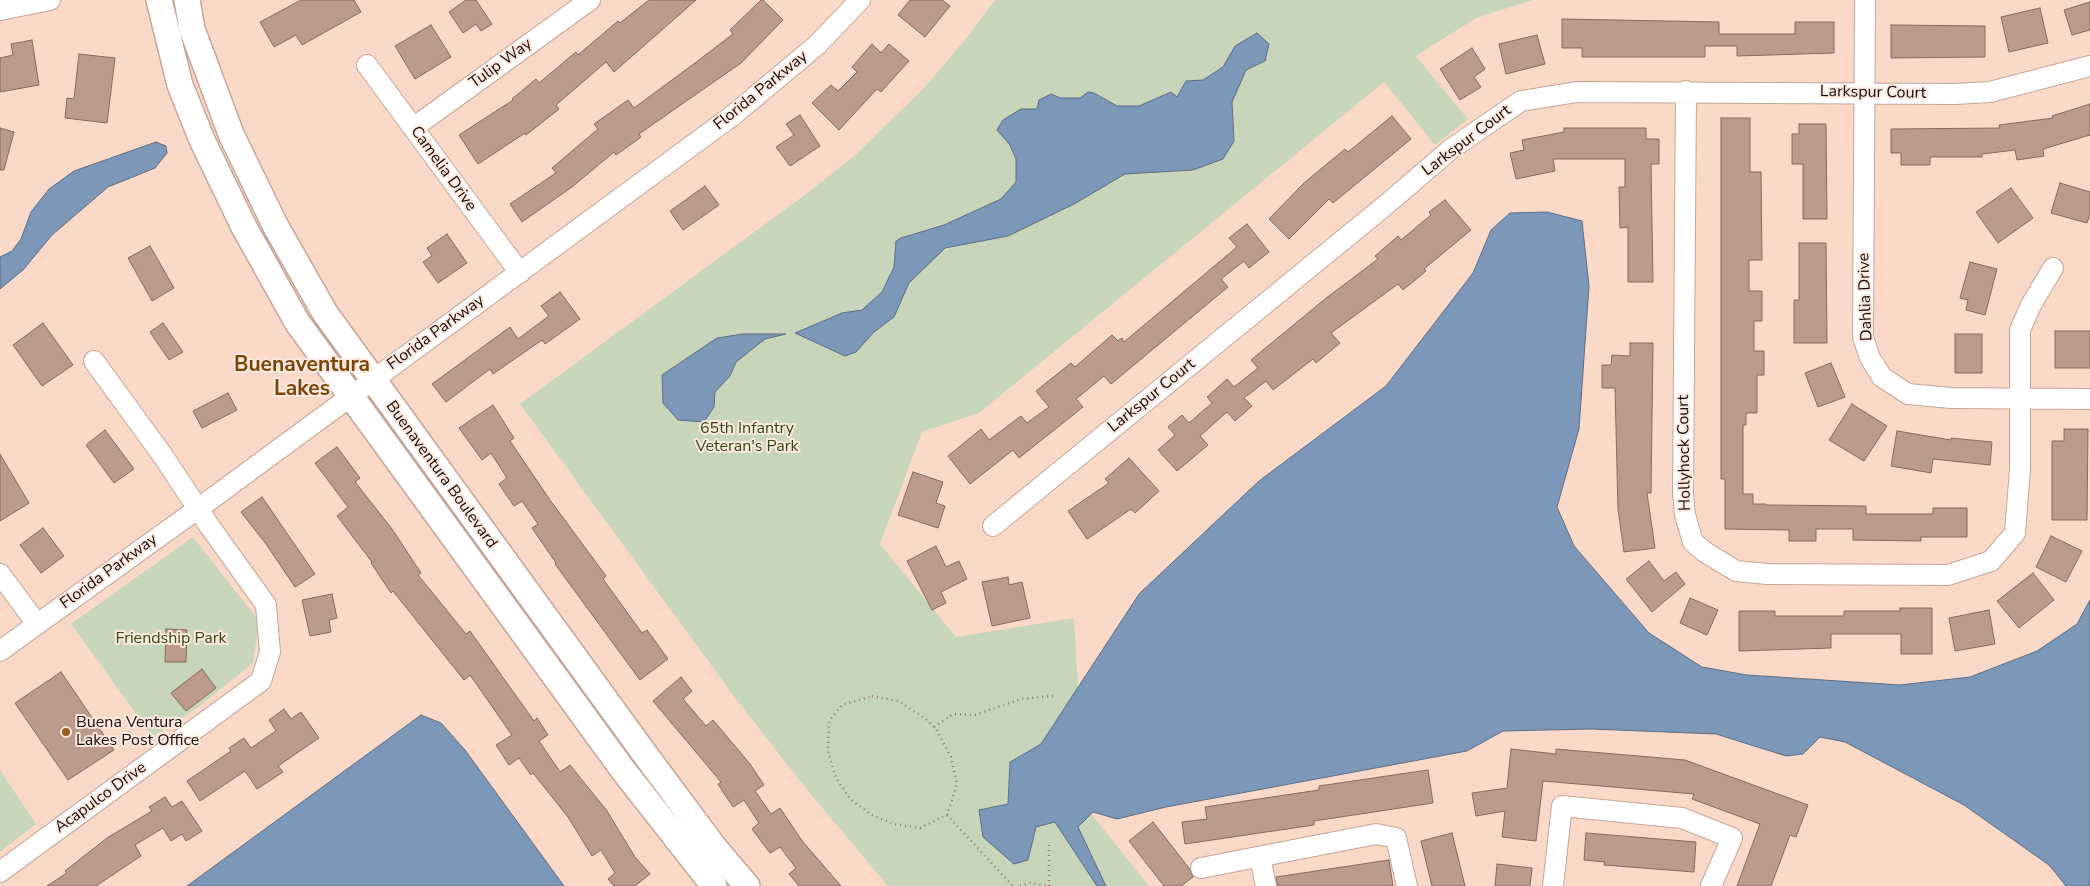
<!DOCTYPE html>
<html>
<head>
<meta charset="utf-8">
<style>
  body { margin:0 }
  canvas { display:block; background:#fbd9c9 }
</style>
</head>
<body>
<canvas width="2090" height="886"></canvas>
<script>
const ctx = document.querySelector('canvas').getContext('2d');
ctx.lineJoin = 'round';
function paint(path, color) {
  ctx.fillStyle = color;
  ctx.fill(path, 'evenodd');
}
function poly(rows) {
  const path = new Path2D();
  for (const r of rows) {
    path.moveTo(r[0], r[1]);
    for (let i = 2; i < r.length; i += 2) path.lineTo(r[i], r[i + 1]);
  }
  return path;
}
function trace(path, color, width, dash) {
  ctx.strokeStyle = color;
  ctx.lineWidth = width;
  ctx.lineCap = dash ? 'butt' : 'round';
  ctx.setLineDash(dash || []);
  ctx.stroke(path);
}
function drawText(font, color, halo, rows, align = 'center') {
  ctx.font = font + ' "Nunito Sans",sans-serif';
  ctx.lineWidth = 4;
  ctx.setLineDash([]);
  ctx.textBaseline = 'middle';
  ctx.strokeStyle = halo;
  ctx.fillStyle = color;
  for (const [text, x, y, turn = 0] of rows) {
    ctx.save();
    ctx.translate(x, y);
    ctx.rotate((+turn || 0) * Math.PI / 180);
    ctx.textAlign = isNaN(turn) ? turn : align;
    if (halo) ctx.strokeText(text, 0, 0);
    ctx.fillText(text, 0, 0);
    ctx.restore();
  }
}
paint(poly([
  [995,0,1533,0,1476,18,1416,56,1468,119,1435,145,1384,82,979,413,922,432,880,544,956,637,1074,618,1085,806,1149,886,888,886,804,786,736,699,520,404,802,197,853,157,923,89,965,40],
  [193,537,259,621,253,663,196,709,153,737,71,624],
  [0,770,36,824,0,852]
]), '#c7d6ba');
const water = poly([
  [1257,33,1269,44,1265,61,1246,70,1232,102,1234,141,1223,159,1193,170,1125,174,1074,204,1008,236,945,248,909,283,894,317,874,332,856,352,845,356,795,333,842,313,862,310,882,292,894,267,896,241,901,238,944,225,1001,199,1016,182,1016,159,1010,145,997,130,1003,120,1021,109,1037,109,1039,100,1051,94,1060,98,1080,98,1088,92,1094,93,1117,106,1139,106,1171,92,1177,97,1186,81,1203,80,1223,67,1235,46,1257,33],
  [156,142,166,146,167,153,155,168,108,187,52,235,23,270,0,289,0,257,12,251,21,239,31,212,49,189,74,171,156,142],
  [1547,212,1582,221,1589,286,1579,429,1557,507,1574,546,1649,633,1702,667,1747,675,1900,685,1970,677,2037,651,2077,624,2090,600,2090,886,2066,886,2049,865,1964,805,1845,742,1820,737,1803,754,1786,756,1716,734,1591,729,1503,731,1467,751,1166,807,1117,819,1093,812,1078,827,1106,886,1097,886,1055,822,1036,827,1028,860,1014,864,983,837,979,810,1008,804,1010,762,1041,744,1139,594,1259,481,1386,386,1473,273,1491,230,1510,213,1547,212],
  [743,334,786,334,765,339,736,362,730,376,715,392,714,407,704,422,678,420,663,403,662,375,717,338,743,334],
  [421,715,441,723,465,750,564,886,187,886,421,715]
]);
paint(water, '#7c97b7');
trace(water, '#5d6d82', 1);
const building = poly([
  [301,0,354,0,361,12,302,45,296,35,274,47,260,22,301,0],
  [466,0,476,0,492,24,481,31,476,24,463,33,449,12,466,0],
  [649,0,696,0,614,72,606,62,556,105,559,109,526,135,525,133,478,164,459,135,513,100,512,99,536,79,539,83,576,52,578,55,618,21,620,23,649,0],
  [761,0,763,0,783,20,741,63,639,134,641,137,616,155,614,152,572,187,522,222,510,204,556,173,552,168,598,129,594,124,628,100,634,108,695,63,733,34,730,30,761,0],
  [910,0,942,0,950,6,925,37,898,15,910,0],
  [2090,2,2090,30,2072,35,2064,10,2090,2],
  [2040,8,2048,43,2009,52,2001,17,2040,8],
  [1562,19,1719,22,1719,34,1795,34,1795,22,1834,22,1834,53,1737,56,1737,46,1705,46,1705,57,1582,57,1582,48,1562,48,1562,19],
  [431,25,451,57,415,79,395,46,431,25],
  [1891,25,1985,26,1985,57,1891,58,1891,25],
  [1537,35,1545,64,1506,74,1499,44,1537,35],
  [32,40,39,85,0,92,0,58,13,55,11,44,32,40],
  [872,44,881,53,889,44,909,61,881,92,877,89,839,130,812,103,831,85,838,91,857,72,852,67,872,44],
  [1472,48,1485,69,1474,77,1481,87,1460,100,1440,69,1472,48],
  [79,54,115,58,107,123,65,118,67,98,74,99,79,54],
  [2090,104,2090,135,2043,149,2044,156,2017,160,2015,150,1982,154,1982,157,1930,157,1930,165,1901,165,1901,153,1891,153,1891,129,2000,128,1999,125,2053,118,2052,116,2090,104],
  [800,115,820,146,790,166,776,147,794,135,786,124,800,115],
  [1392,116,1411,139,1333,203,1329,199,1289,239,1269,219,1304,183,1345,149,1348,152,1392,116],
  [1721,118,1750,118,1750,172,1761,172,1762,260,1749,260,1749,291,1762,291,1762,321,1754,321,1754,351,1764,351,1764,375,1757,375,1757,413,1746,413,1746,425,1743,425,1743,494,1753,494,1753,504,1766,504,1766,505,1866,506,1866,514,1933,514,1933,508,1967,508,1967,537,1921,537,1921,541,1853,540,1853,529,1816,529,1816,541,1789,541,1789,530,1725,529,1725,479,1721,479,1721,118],
  [1799,124,1826,124,1827,219,1803,219,1803,164,1792,164,1792,134,1799,134,1799,124],
  [0,128,14,132,4,170,0,170,0,128],
  [1564,128,1646,128,1646,139,1659,139,1659,164,1651,164,1653,282,1628,282,1628,227,1620,228,1619,187,1625,187,1625,159,1553,159,1555,171,1516,179,1510,153,1524,150,1522,140,1564,132,1564,128],
  [2060,183,2090,192,2090,214,2087,223,2051,213,2060,183],
  [705,186,719,205,683,230,670,211,705,186],
  [2011,188,2033,218,1998,243,1976,212,2011,188],
  [1445,200,1471,230,1424,269,1426,271,1403,290,1398,284,1331,333,1340,343,1316,363,1313,359,1273,390,1266,381,1244,398,1252,406,1235,421,1227,412,1200,436,1208,445,1177,471,1158,450,1175,435,1168,427,1182,415,1189,423,1212,403,1207,397,1227,379,1234,387,1258,368,1251,360,1325,299,1378,259,1375,256,1398,236,1401,240,1431,215,1429,212,1445,200],
  [1247,224,1269,252,1249,268,1244,261,1221,279,1228,287,1111,384,1104,376,1076,399,1083,407,1019,458,1013,450,970,484,948,456,981,429,989,440,1021,416,1027,423,1049,407,1036,391,1071,363,1075,367,1112,335,1118,341,1122,338,1124,342,1237,247,1229,238,1247,224],
  [447,234,467,263,438,283,423,262,432,256,427,248,447,234],
  [1799,243,1826,243,1827,343,1794,343,1794,300,1799,300,1799,243],
  [150,246,174,288,152,301,128,258,150,246],
  [1970,262,1997,269,1985,315,1966,310,1968,300,1960,298,1970,262],
  [560,292,580,319,545,344,542,340,493,374,490,369,446,402,432,384,510,327,518,339,549,316,541,306,560,292],
  [43,323,73,365,42,386,13,345,43,323],
  [163,323,183,352,169,360,150,332,163,323],
  [2055,331,2090,331,2090,368,2055,368,2055,331],
  [1955,334,1982,334,1982,373,1955,373,1955,334],
  [1630,343,1653,343,1651,493,1647,493,1655,548,1624,552,1618,509,1615,388,1602,388,1602,365,1611,365,1612,355,1630,356,1630,343],
  [1831,363,1845,397,1818,407,1805,373,1831,363],
  [228,393,237,410,202,428,193,411,228,393],
  [1852,404,1887,426,1864,461,1829,440,1852,404],
  [493,405,514,438,510,441,550,500,606,576,603,579,642,633,647,630,668,659,640,680,555,564,556,563,532,528,538,524,522,501,514,506,499,484,507,478,491,453,482,460,459,428,493,405],
  [2064,429,2088,429,2087,520,2052,520,2052,441,2064,441,2064,429],
  [105,430,134,469,114,483,86,445,105,430],
  [1897,431,1951,440,1951,438,1992,442,1990,465,1933,459,1931,473,1891,466,1897,431],
  [337,447,360,478,355,482,392,529,421,573,418,575,466,634,470,631,534,721,537,718,548,735,539,741,560,772,570,765,607,811,635,857,650,874,635,886,614,886,608,879,615,873,601,850,592,856,568,817,533,773,531,775,519,758,509,765,496,745,512,735,470,675,464,680,393,591,391,593,371,563,372,562,337,516,348,507,315,463,337,447],
  [0,454,29,503,0,521,0,454],
  [1129,458,1159,491,1135,513,1131,509,1087,539,1068,511,1109,483,1105,479,1129,458],
  [913,472,943,482,936,503,945,506,938,528,898,515,913,472],
  [262,497,315,574,295,587,266,544,241,512,262,497],
  [43,528,64,556,41,573,20,545,43,528],
  [2051,536,2082,551,2066,582,2036,567,2051,536],
  [936,546,946,567,959,561,967,579,941,592,946,603,932,610,907,561,936,546],
  [1649,561,1664,581,1676,572,1685,584,1652,612,1626,579,1649,561],
  [2033,573,2054,600,2019,628,1997,601,2033,573],
  [1008,577,1009,585,1022,582,1030,618,992,626,982,582,1008,577],
  [332,594,337,618,329,620,331,632,310,636,302,600,332,594],
  [1690,598,1718,610,1707,635,1680,623,1690,598],
  [1900,608,1932,608,1932,654,1901,654,1901,634,1831,634,1831,648,1739,651,1739,611,1775,611,1775,616,1844,616,1844,611,1900,611,1900,608],
  [1989,610,1995,644,1955,651,1949,618,1989,610],
  [166,629,187,630,186,662,165,662,166,629],
  [202,669,216,688,186,711,171,693,202,669],
  [61,672,114,750,68,780,15,703,61,672],
  [681,677,692,691,683,699,706,726,713,720,750,764,764,785,755,791,771,814,780,808,803,842,841,886,799,886,789,874,796,868,780,847,770,853,752,829,759,823,744,800,733,807,718,784,721,782,653,701,681,677],
  [284,709,291,719,301,712,319,738,278,766,283,772,257,789,245,771,200,801,187,781,231,751,229,748,244,738,251,748,276,731,269,720,284,709],
  [1511,749,1556,754,1556,749,1685,760,1808,805,1796,837,1790,835,1771,886,1737,886,1760,824,1692,799,1694,794,1543,781,1536,841,1502,837,1505,811,1476,816,1472,793,1507,788,1511,749],
  [1428,770,1433,803,1314,821,1314,825,1185,844,1182,822,1207,819,1205,807,1319,790,1319,786,1428,770],
  [165,797,172,807,182,801,202,831,186,841,182,834,171,841,163,828,135,845,141,856,96,886,47,886,67,873,65,871,107,838,152,811,149,807,165,797],
  [1153,822,1189,868,1193,877,1181,886,1164,886,1129,841,1153,822],
  [1452,833,1465,886,1432,886,1421,841,1452,833],
  [1586,833,1696,842,1694,872,1604,865,1605,862,1584,860,1586,833],
  [1389,860,1393,886,1278,886,1276,877,1389,860],
  [1497,864,1532,868,1530,886,1495,886,1497,864]
]);
paint(building, '#bc9b8d');
trace(building, '#86685a', 1);
const minor = poly([
  [1865,0,1863,337,1870,358,1882,377,1908,394,1951,398,2090,399],
  [0,10,50,0],
  [367,65,520,273],
  [1686,91,1683,493,1685,515,1693,542,1705,552,1736,571,1767,574,1948,575,1991,561,2015,533,2020,469,2020,330,2031,305,2053,268],
  [413,128,590,0],
  [993,526,1387,204,1451,149,1521,101,1577,92,1955,94,1990,92,2090,66],
  [0,574,37,624],
  [0,651,199,508,732,116,817,45,860,0],
  [1260,857,1266,886],
  [1201,868,1376,834,1396,838,1407,886],
  [0,872,261,681,270,652,266,605,208,524,163,456,94,361],
  [1553,886,1562,806,1682,818,1732,838,1711,886]
]);
const major = poly([
  [159,0,180,85,202,140,244,227,297,322,623,770,714,886],
  [187,0,192,29,231,134,275,225,325,313,647,757,714,847,747,886]
]);
trace(minor, '#c6a596', 22);
trace(major, '#c6a596', 28);
trace(poly([
  [872,696,898,701,925,718,936,729,951,757,957,784,947,815,920,828,894,824,872,815,851,800,836,778,828,753,829,721,842,705,872,696],
  [934,727,953,714,975,715,1021,699,1053,696],
  [947,815,1013,886],
  [1020,886,1030,883,1050,886],
  [1049,886,1049,845]
]), '#927a6f', 2.5, [1, 4]);
trace(minor, '#fff', 20);
trace(major, '#fff', 25);
for (const [x, y, r, color] of [
  [66,732,5,"#995c1f"]
]) {
  const dot = new Path2D();
  dot.arc(x, y, r, 0, 2 * Math.PI);
  ctx.fillStyle = color;
  ctx.fill(dot);
  trace(dot, '#fee9e0', 2);
}
drawText('16px', '#160b06', '#fee9e0', [
  ["Tulip Way",501,64,-36],
  ["Florida Parkway",761,91,-39],
  ["Larkspur Court",1873,93,1],
  ["Larkspur Court",1467,141,-37],
  ["Camelia Drive",443,169,54],
  ["Dahlia Drive",1866,297,-92],
  ["Florida Parkway",436,333,-36],
  ["Larkspur Court",1152,396,-39],
  ["Hollyhock Court",1685,453,-91],
  ["Buenaventura Boulevard",441,475,54],
  ["Florida Parkway",109,572,-36],
  ["Acapulco Drive",101,798,-36]
]);
drawText('16px', '#2f480f', '#fee9e0', [
  ["65th Infantry",747,429],
  ["Veteran's Park",747,447],
  ["Friendship Park",171,639]
]);
drawText('16px', '#160b06', '#fee9e0', [
  ["Buena Ventura",76,723],
  ["Lakes Post Office",76,741]
], 'left');
drawText('bold 21px', '#7a4405', '#fee9e0', [
  ["Buenaventura",302,366],
  ["Lakes",302,390]
]);
</script>
</body>
</html>
